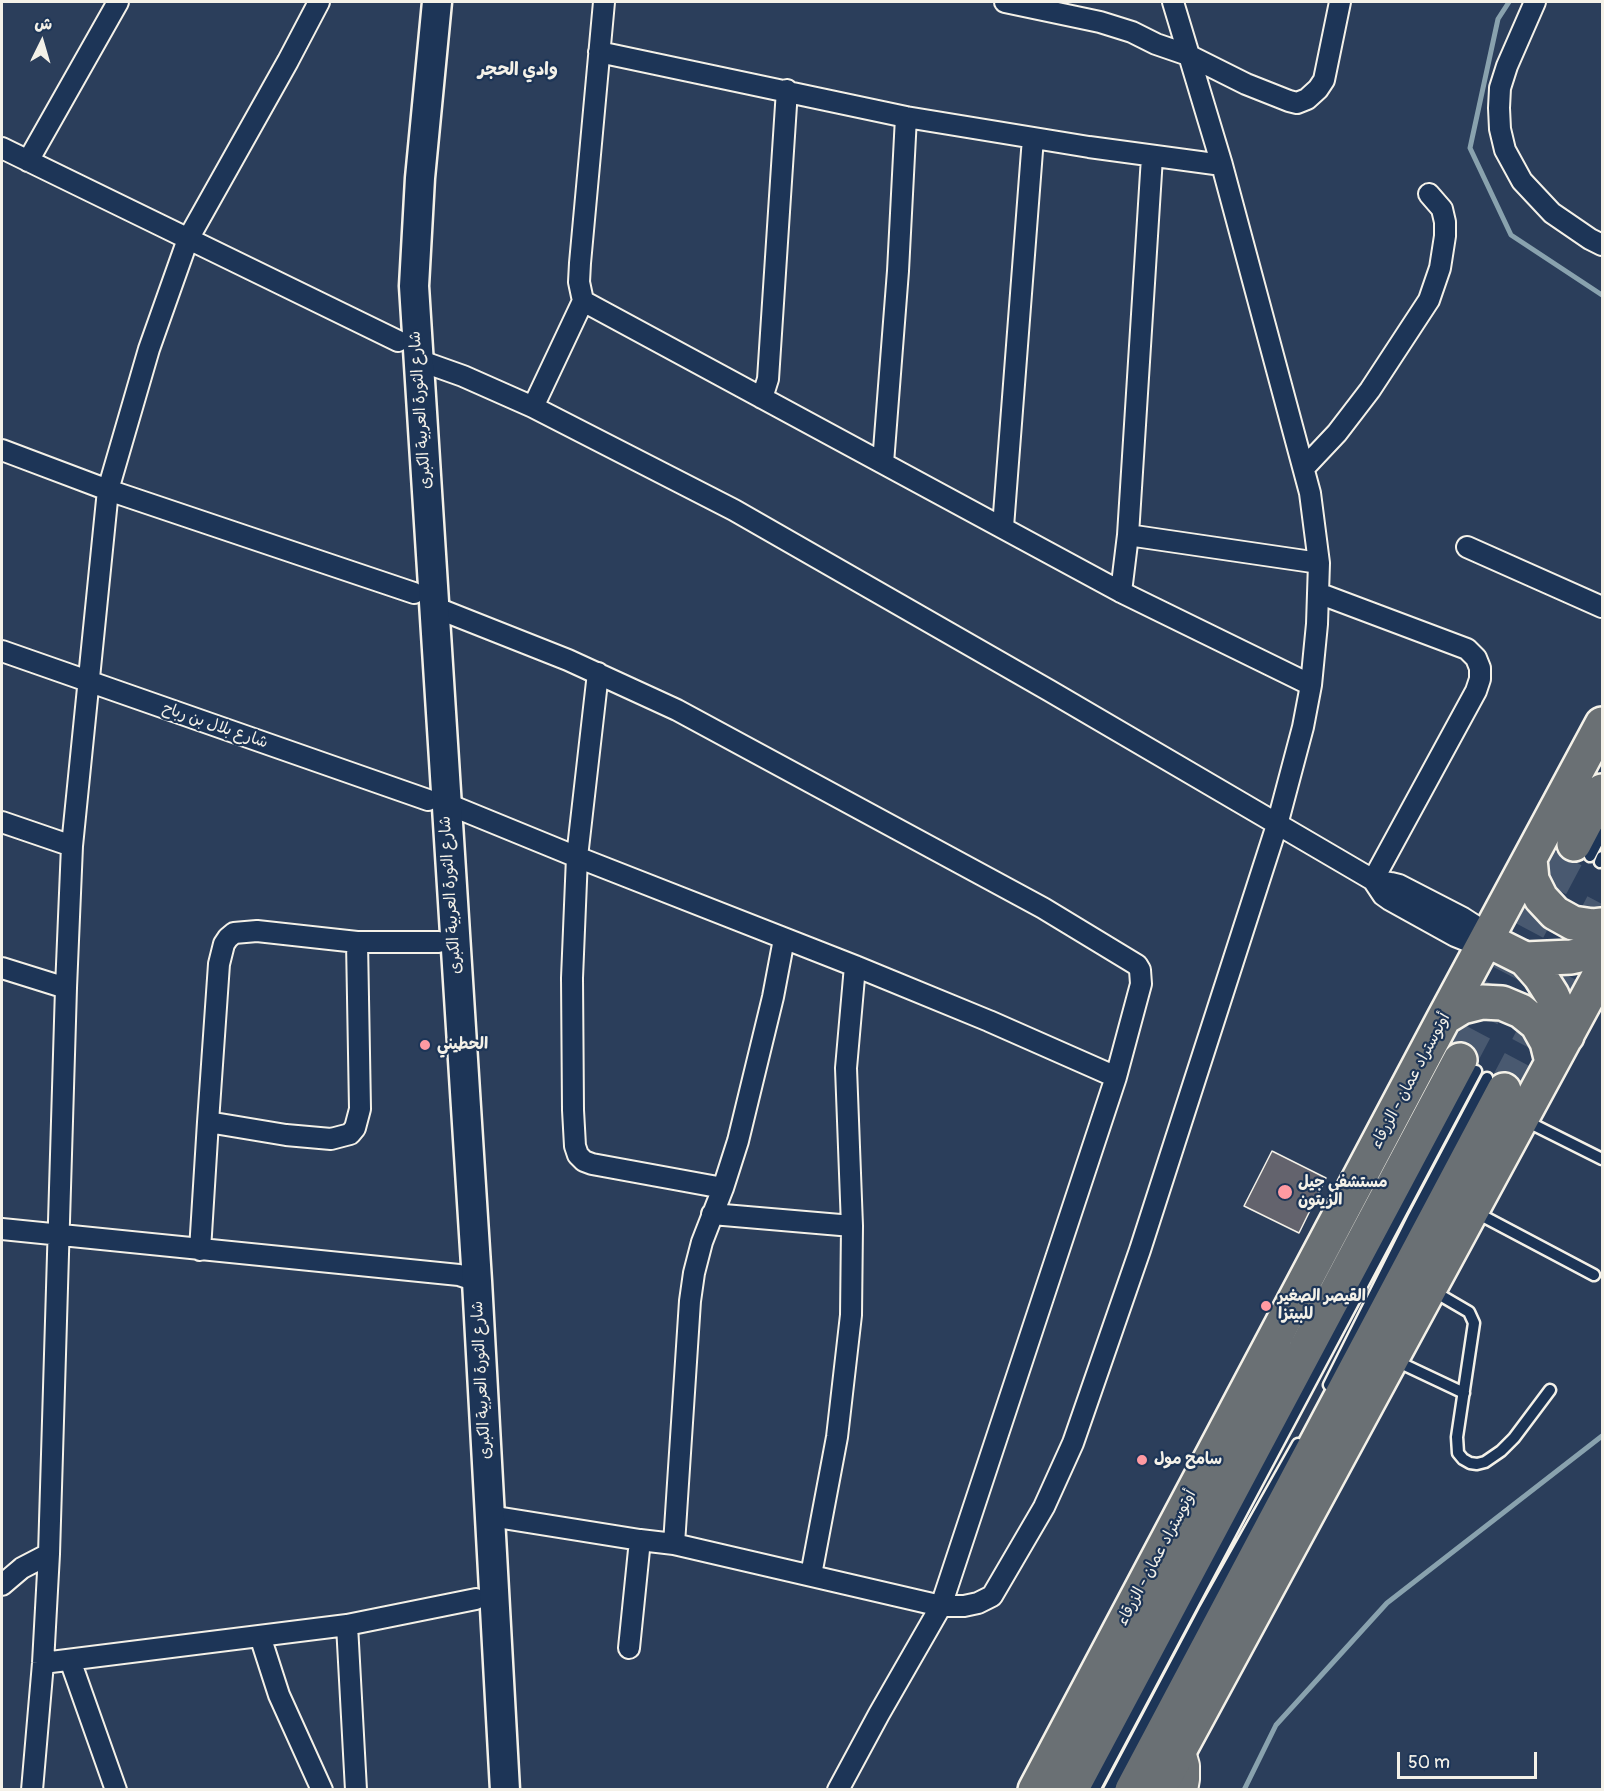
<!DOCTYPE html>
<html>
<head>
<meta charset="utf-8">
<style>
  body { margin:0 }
  #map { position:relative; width:1604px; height:1791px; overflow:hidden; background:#2b3e5b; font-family:Pangolin,"Playpen Sans Arabic",sans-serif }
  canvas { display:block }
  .frame { position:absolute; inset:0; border:3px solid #f4f1e8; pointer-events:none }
  .north { position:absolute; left:12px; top:12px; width:60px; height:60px; -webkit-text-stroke:4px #1d3557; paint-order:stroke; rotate:5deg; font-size:16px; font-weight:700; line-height:24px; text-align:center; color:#f4f1e8 }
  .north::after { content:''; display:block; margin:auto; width:21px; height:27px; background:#f4f1e8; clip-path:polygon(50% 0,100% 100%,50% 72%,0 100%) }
  .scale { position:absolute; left:1397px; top:1752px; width:140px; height:27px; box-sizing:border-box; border:3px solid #f4f1e8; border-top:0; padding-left:8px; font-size:18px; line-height:21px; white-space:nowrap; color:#f4f1e8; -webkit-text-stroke:4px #1d3557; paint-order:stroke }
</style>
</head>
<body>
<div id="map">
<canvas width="1604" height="1791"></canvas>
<div class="frame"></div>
<div class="north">ش</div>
<div class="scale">50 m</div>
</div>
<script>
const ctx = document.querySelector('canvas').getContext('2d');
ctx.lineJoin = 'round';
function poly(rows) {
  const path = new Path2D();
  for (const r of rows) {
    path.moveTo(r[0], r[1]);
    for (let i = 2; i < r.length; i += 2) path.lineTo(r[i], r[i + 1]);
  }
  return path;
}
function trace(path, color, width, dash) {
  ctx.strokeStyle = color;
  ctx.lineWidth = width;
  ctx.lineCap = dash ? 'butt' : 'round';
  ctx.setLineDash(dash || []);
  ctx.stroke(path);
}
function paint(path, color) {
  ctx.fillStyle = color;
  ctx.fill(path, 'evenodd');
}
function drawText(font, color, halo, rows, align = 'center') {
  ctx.font = font + ' Pangolin,"Playpen Sans Arabic",sans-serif';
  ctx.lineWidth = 4.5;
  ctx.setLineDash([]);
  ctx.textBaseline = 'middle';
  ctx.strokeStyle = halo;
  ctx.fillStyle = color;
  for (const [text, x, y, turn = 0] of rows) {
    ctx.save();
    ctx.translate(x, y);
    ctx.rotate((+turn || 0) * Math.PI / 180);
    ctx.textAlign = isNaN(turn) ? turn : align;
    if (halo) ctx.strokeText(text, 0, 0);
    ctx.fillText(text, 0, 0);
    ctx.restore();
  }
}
trace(poly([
  [1509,2,1498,19,1470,148,1511,235,1602,295],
  [1244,1790,1276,1725,1387,1603,1602,1436]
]), '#89a2ae', 5);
const building = poly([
  [1272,1151,1326,1178,1299,1233,1244,1206,1272,1151]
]);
paint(building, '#63636d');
trace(building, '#f4f1e8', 1.5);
trace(poly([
  [1460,1060,1574,844],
  [1504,1090,1602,904]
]), '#495970', 33, [33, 16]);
const lane = poly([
  [1590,856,1602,833],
  [1600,862,1602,857],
  [1524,1120,1602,1159],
  [1475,1212,1594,1275],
  [1433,1291,1469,1312,1474,1323,1457,1437,1458,1453,1463,1459,1470,1463,1477,1464,1485,1462,1501,1451,1514,1438,1550,1390],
  [1394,1360,1464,1393],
  [1329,1385,1413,1218,1487,1078],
  [1094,1790,1476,1071],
  [1109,1790,1204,1611,1298,1444]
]);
const street = poly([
  [1005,2,1100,22,1132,32,1156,44,1188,55,1246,84,1289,101,1297,103,1307,99,1318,89,1324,80,1340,2],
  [1535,2,1507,66,1500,88,1499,108,1500,129,1505,150,1522,181,1552,213,1590,239,1602,245],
  [599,52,906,117,1089,147,1222,165],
  [2,148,398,341],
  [28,161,118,2],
  [583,301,1121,592,1311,685],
  [418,360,463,376,533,407,734,510,1050,691,1373,880,1391,883,1399,885,1463,918,1477,927,1487,940,1470,942,1455,936,1390,900,1383,895,1373,880],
  [762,398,768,379,787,90],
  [533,407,583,301,579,282,580,263,604,2],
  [2,450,108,490,414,593],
  [883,463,898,271,906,117],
  [1304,468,1337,433,1370,390,1429,300,1440,268,1445,236,1445,222,1442,209,1429,194],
  [1003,527,1033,138],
  [1128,535,1319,563],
  [1467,547,1602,607],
  [1121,592,1128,535,1152,157],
  [1318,593,1467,649,1476,658,1480,668,1480,679,1476,691,1373,880],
  [434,607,568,660,677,710,1043,908,1137,965,1140,970,1141,984,1116,1077,941,1606,879,1714,838,1790],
  [2,651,428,800],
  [598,673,577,857,572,978,573,1110,575,1146,578,1155,584,1161,592,1164,723,1188],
  [445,803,577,857,855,966,989,1021,1116,1077],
  [2,822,72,846],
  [357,942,360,1109,355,1128,350,1134,331,1139,286,1135,208,1122,219,964,224,944,228,938,234,933,257,931,357,942,439,942],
  [2,968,66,988],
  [712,1214,852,1226],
  [2,1229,459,1275,477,1281],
  [200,1250,208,1122],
  [490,1516,640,1540,674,1544,941,1606,964,1606,978,1603,992,1596,1044,1507,1073,1443,1140,1250,1277,825,1303,727,1311,685,1317,624,1319,563,1310,493,1222,165,1173,2],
  [674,1544,690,1301,694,1273,702,1242,723,1188,738,1141,773,997,784,939],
  [811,1575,837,1437,851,1315,852,1226,846,1068,855,966],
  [2,1585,22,1568,49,1554],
  [347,1625,356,1790],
  [260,1636,279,1695,322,1790],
  [629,1648,640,1540],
  [70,1660,116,1790],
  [43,1663,347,1625,476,1599],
  [32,1790,43,1663,49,1554,66,988,72,846,108,490,149,349,188,239,288,61,319,2]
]);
const secondary = poly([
  [437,2,420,178,414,286,477,1281,505,1790]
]);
const primary = poly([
  [1179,1752,1183,1766,1183,1779,1181,1790]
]);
const highway = poly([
  [1574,844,1602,791],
  [1530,859,1532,880,1541,898,1555,913,1573,923,1593,926,1602,925],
  [1487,940,1525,959,1540,976,1552,995,1561,1015,1567,1036],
  [1525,959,1571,957,1602,950],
  [1444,1018,1462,1007,1482,1002,1502,1003,1521,1011,1537,1024,1547,1042,1552,1062],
  [1035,1790,1444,1018,1602,724],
  [1071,1790,1460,1060],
  [1132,1790,1504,1090],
  [1158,1790,1602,970]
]);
trace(lane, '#f4f1e8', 15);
trace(street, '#f4f1e8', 24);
trace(secondary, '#f4f1e8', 33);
trace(primary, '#f4f1e8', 36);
trace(highway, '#f4f1e8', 38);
trace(lane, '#1d3557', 10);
trace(street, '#1d3557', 20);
trace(secondary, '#1d3557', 28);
trace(primary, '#6a7074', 32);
trace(highway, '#6a7074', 33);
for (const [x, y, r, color] of [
  [425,1045,6,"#ff9aa2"],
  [1285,1192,8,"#ff9aa2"],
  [1266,1306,6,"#ff9aa2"],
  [1142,1460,6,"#ff9aa2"]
]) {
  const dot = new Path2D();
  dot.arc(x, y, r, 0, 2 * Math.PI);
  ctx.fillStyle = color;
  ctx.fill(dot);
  trace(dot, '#1d3557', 2);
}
drawText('16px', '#f4f1e8', '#1d3557', [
  ["شارع الثورة العربية الكبرى",421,410,-94],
  ["شارع بلال بن رباح",215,726,19],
  ["شارع الثورة العربية الكبرى",451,895,-94],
  ["أوتوستراد عمان - الزرقاء",1411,1081,-62],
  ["شارع الثورة العربية الكبرى",482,1380,-93],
  ["أوتوستراد عمان - الزرقاء",1157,1558,-62]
]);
drawText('bold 16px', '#f4f1e8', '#1d3557', [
  ["الحطيني",437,1045],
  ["مستشفى جيل",1298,1183],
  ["الزيتون",1298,1201],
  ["القيصر الصغير",1278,1297],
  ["للبيتزا",1278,1315],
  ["سامح مول",1154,1460]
], 'left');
drawText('bold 18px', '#f4f1e8', '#1d3557', [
  ["وادي الحجر",518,70]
]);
</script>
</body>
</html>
